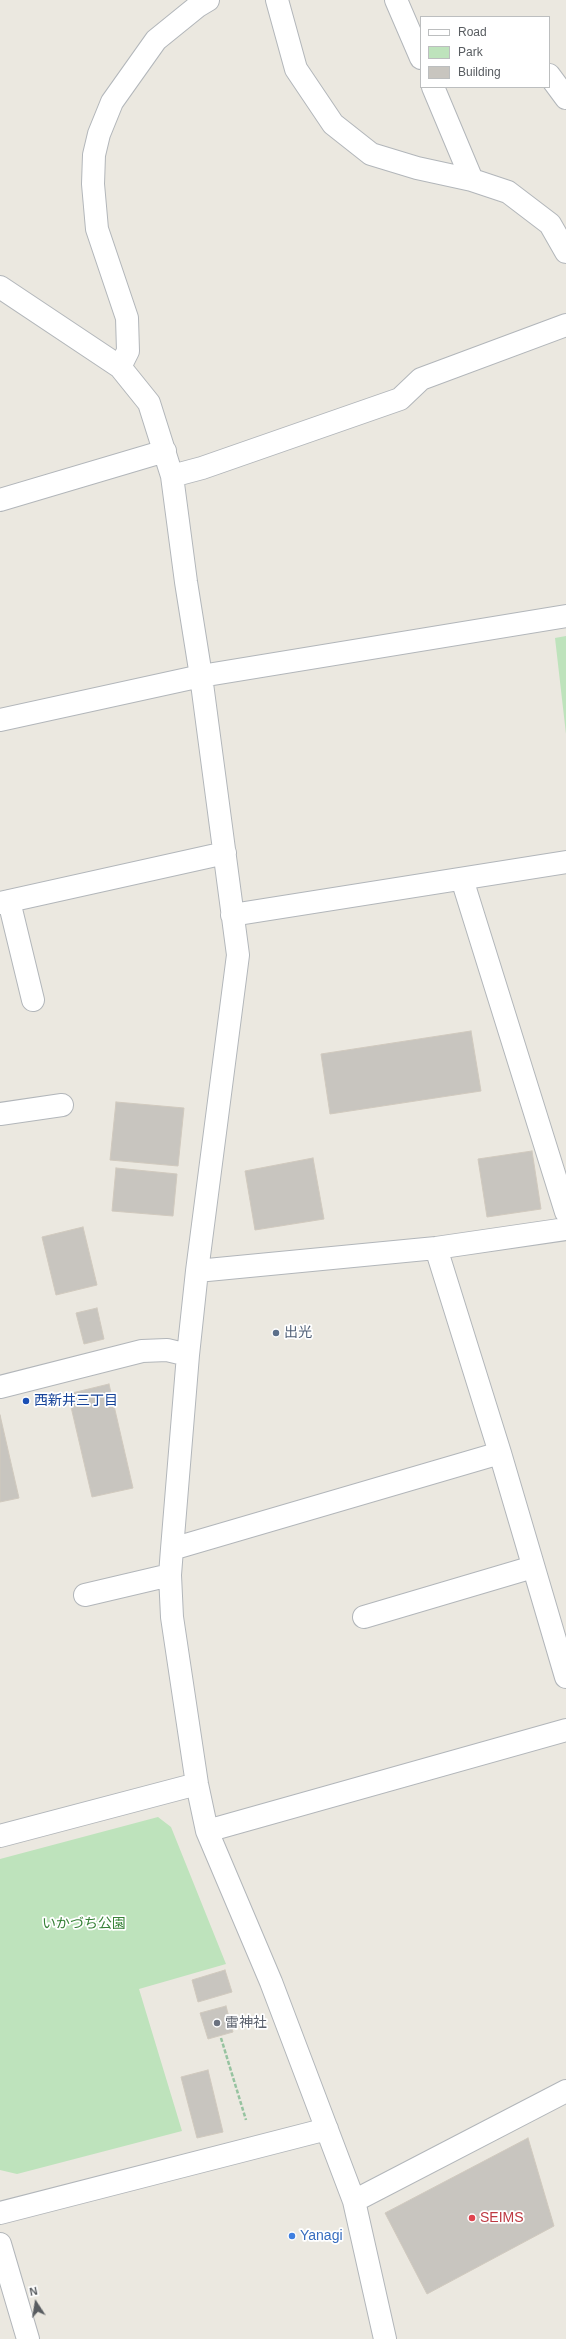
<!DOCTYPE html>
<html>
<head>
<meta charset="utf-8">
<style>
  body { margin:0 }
  #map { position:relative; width:566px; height:2339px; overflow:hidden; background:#ebe8e0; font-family:Arial,sans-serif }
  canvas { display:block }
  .legend { position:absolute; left:420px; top:16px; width:130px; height:72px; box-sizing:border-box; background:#fff; border:1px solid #bcbebf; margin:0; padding:5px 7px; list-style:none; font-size:12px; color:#585c60 }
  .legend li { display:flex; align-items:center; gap:8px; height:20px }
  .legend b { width:20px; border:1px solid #bcbebf }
  .north { position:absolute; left:16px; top:2283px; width:40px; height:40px; -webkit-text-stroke:3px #fff; paint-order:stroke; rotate:348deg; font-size:11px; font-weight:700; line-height:16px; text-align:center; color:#585c60 }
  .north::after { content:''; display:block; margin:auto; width:14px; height:18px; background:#585c60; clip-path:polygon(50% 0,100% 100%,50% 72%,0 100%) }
</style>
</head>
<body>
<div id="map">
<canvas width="566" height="2339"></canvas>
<ul class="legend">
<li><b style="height:5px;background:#fff"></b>Road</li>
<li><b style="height:11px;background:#bee3bc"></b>Park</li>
<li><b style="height:11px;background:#c8c5bf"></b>Building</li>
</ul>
<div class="north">N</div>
</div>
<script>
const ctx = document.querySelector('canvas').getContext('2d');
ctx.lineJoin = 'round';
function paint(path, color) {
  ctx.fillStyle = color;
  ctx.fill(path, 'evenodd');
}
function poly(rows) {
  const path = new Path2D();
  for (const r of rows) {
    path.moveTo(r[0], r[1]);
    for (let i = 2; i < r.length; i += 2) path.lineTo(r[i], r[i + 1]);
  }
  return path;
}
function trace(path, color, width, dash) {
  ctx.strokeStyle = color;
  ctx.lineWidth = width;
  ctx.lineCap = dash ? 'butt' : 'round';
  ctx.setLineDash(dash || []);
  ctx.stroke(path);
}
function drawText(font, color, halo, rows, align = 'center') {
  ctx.font = font + ' Arial,"Noto Sans JP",sans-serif';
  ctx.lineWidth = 3.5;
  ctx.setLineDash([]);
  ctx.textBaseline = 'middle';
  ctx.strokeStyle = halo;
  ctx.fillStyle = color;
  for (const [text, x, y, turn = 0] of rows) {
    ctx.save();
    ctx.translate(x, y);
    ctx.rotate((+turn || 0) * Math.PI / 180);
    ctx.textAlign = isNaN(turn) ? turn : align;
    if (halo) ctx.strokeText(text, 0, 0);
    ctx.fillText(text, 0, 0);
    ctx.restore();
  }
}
paint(poly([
  [566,636,566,734,555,638],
  [158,1817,171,1827,226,1964,139,1989,182,2131,17,2174,0,2170,0,1859]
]), '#bee3bc');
const building = poly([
  [471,1031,481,1091,330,1114,321,1054,471,1031],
  [116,1102,184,1108,178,1166,110,1160,116,1102],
  [532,1151,541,1209,487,1217,478,1159,532,1151],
  [313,1158,324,1219,255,1230,245,1171,313,1158],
  [116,1168,177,1174,173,1216,112,1211,116,1168],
  [83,1227,97,1285,56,1295,42,1237,83,1227],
  [97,1308,104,1339,84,1344,76,1313,97,1308],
  [109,1384,133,1488,92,1497,68,1394,109,1384],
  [0,1415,19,1498,0,1502,0,1415],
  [225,1970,232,1992,198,2002,192,1980,225,1970],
  [226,2006,233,2032,208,2039,200,2013,226,2006],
  [208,2070,223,2132,197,2138,181,2077,208,2070],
  [528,2138,554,2226,427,2294,385,2213,528,2138]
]);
paint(building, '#c8c5bf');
trace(building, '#d0c9be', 1);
const minor = poly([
  [277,0,296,69,333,124,371,154,417,168,472,180,508,192,550,224,566,252],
  [396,0,421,58],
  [549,75,566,98],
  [433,87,472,180],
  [0,287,120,367,149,403,172,476,186,582,201,676,238,955,197,1271,188,1355,172,1549,170,1575,172,1617,197,1784,207,1831,271,1982,354,2201,385,2339],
  [120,367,128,351,127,318,97,229,93,184,94,155,99,134,112,102,156,40,198,6,208,0],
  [172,476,202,468,400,399,421,379,566,325],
  [0,500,165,451],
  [0,720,201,676,566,616],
  [462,879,566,1212],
  [9,901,33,1000],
  [0,903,225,853],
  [232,915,566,862],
  [0,1114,62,1105],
  [436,1248,500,1453,566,1677],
  [197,1271,436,1248,566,1229],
  [0,1387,142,1351,167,1350,188,1355],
  [172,1549,500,1453],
  [85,1595,170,1575],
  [364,1617,533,1567],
  [207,1831,566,1730],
  [0,1836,197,1784],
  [354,2201,566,2091],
  [0,2213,327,2129],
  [0,2244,28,2339]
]);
trace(minor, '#b2b6ba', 24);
trace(poly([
  [221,2038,246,2120]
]), '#96c3a0', 2.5, [4, 2]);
trace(minor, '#fff', 22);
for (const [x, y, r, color] of [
  [276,1333,4,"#5c6f8a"],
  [26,1401,4,"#1a4fb4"],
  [217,2023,4,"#6b7280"],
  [472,2218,4,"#e0444e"],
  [292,2236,4,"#3f7fe0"]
]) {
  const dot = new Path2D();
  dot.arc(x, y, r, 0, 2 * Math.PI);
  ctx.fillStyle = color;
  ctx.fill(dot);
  trace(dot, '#fff', 1.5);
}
drawText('14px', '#4e5e75', '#fff', [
  ["出光",284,1333]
], 'left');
drawText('14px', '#164399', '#fff', [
  ["西新井三丁目",34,1401]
], 'left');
drawText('14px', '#368137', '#fff', [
  ["いかづち公園",84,1924]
]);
drawText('14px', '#5b616d', '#fff', [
  ["雷神社",225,2023]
], 'left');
drawText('14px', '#be3a42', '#fff', [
  ["SEIMS",480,2218]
], 'left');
drawText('14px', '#366cbe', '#fff', [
  ["Yanagi",300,2236]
], 'left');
</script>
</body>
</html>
